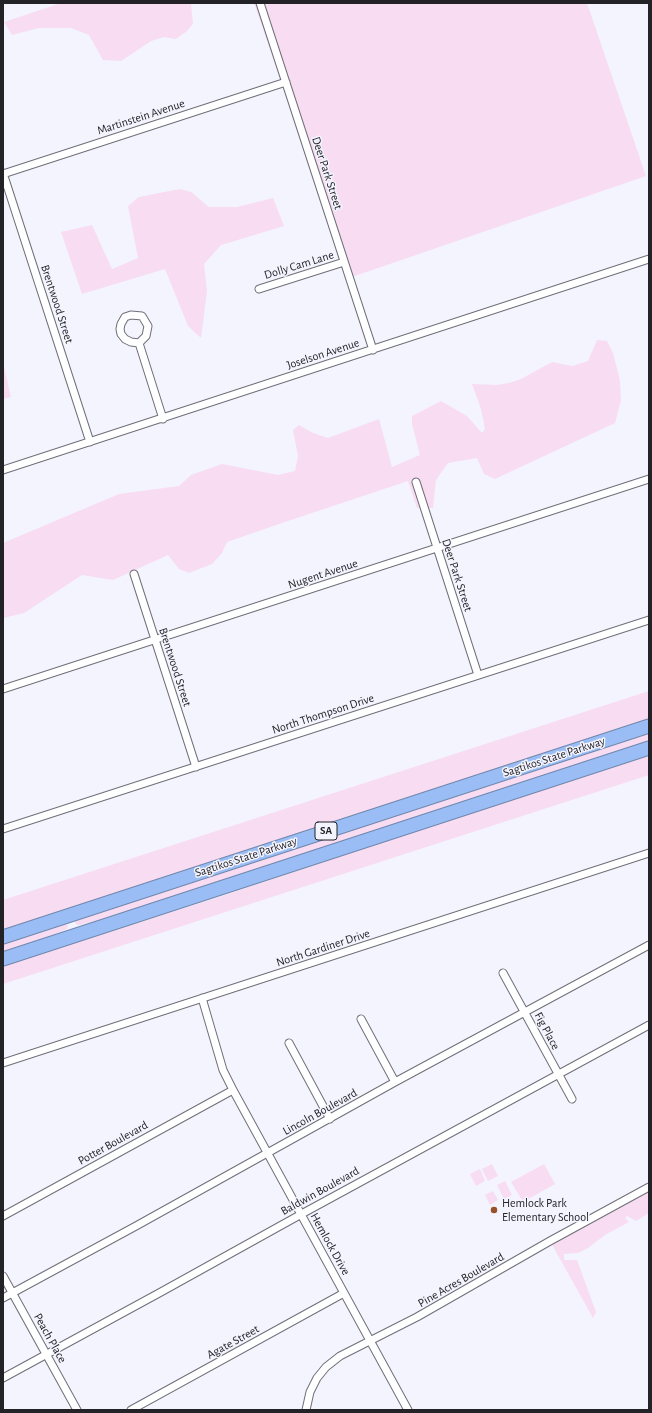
<!DOCTYPE html>
<html>
<head>
<meta charset="utf-8">
<style>
  body { margin:0 }
  #map { position:relative; width:652px; height:1413px; overflow:hidden; background:#f3f4fe; font-family:"Alegreya Sans",sans-serif }
  canvas { display:block }
  .frame { position:absolute; inset:0; border:4px solid #232327; pointer-events:none }
</style>
</head>
<body>
<div id="map">
<canvas width="652" height="1413"></canvas>
<div class="frame"></div>
</div>
<script>
const ctx = document.querySelector('canvas').getContext('2d');
ctx.lineJoin = 'round';
function paint(path, color) {
  ctx.fillStyle = color;
  ctx.fill(path, 'evenodd');
}
function poly(rows) {
  const path = new Path2D();
  for (const r of rows) {
    path.moveTo(r[0], r[1]);
    for (let i = 2; i < r.length; i += 2) path.lineTo(r[i], r[i + 1]);
  }
  return path;
}
function trace(path, color, width, dash) {
  ctx.strokeStyle = color;
  ctx.lineWidth = width;
  ctx.lineCap = dash ? 'butt' : 'round';
  ctx.setLineDash(dash || []);
  ctx.stroke(path);
}
function drawText(font, color, halo, rows, align = 'center') {
  ctx.font = font + ' "Alegreya Sans",sans-serif';
  ctx.lineWidth = 3;
  ctx.setLineDash([]);
  ctx.textBaseline = 'middle';
  ctx.strokeStyle = halo;
  ctx.fillStyle = color;
  for (const [text, x, y, turn = 0] of rows) {
    ctx.save();
    ctx.translate(x, y);
    ctx.rotate((+turn || 0) * Math.PI / 180);
    ctx.textAlign = isNaN(turn) ? turn : align;
    if (halo) ctx.strokeText(text, 0, 0);
    ctx.fillText(text, 0, 0);
    ctx.restore();
  }
}
paint(poly([
  [61,3,191,3,193,24,187,31,176,39,164,37,151,41,121,61,103,60,89,35,71,28,39,28,12,35,4,22],
  [254,3,587,3,646,176,349,278],
  [180,189,191,192,209,207,237,207,273,198,284,226,221,245,204,264,207,291,201,338,188,326,165,269,82,294,61,232,92,225,112,269,138,258,128,206,139,197],
  [597,340,607,341,613,353,620,381,621,400,615,423,495,479,484,474,477,458,448,463,436,480,433,508,417,508,408,481,282,523,227,542,222,553,212,564,189,573,179,569,168,555,113,580,82,575,24,613,3,618,3,543,119,494,179,486,191,475,222,464,278,475,295,471,298,456,293,430,299,425,313,433,328,438,379,419,392,467,420,455,412,424,412,416,441,401,467,416,482,433,485,429,481,409,472,384,496,385,509,383,521,379,552,362,572,366,588,361],
  [3,362,11,397,3,399],
  [649,691,649,721,3,930,3,900],
  [649,730,649,743,126,914,80,925,77,925,75,923,76,920,79,919,111,910,110,908],
  [649,755,649,775,3,984,3,966,219,897,482,809],
  [64,924,68,925,67,929,32,944,3,953,3,940],
  [492,1164,498,1176,488,1181,482,1169],
  [544,1164,555,1184,523,1202,511,1182],
  [480,1169,485,1181,476,1186,470,1174],
  [505,1181,512,1195,504,1199,497,1185],
  [649,1187,649,1213,636,1221,627,1216,625,1218,629,1222,605,1235,588,1248,578,1253,564,1254,564,1260,577,1260,596,1312,593,1318,550,1241],
  [493,1191,498,1200,490,1205,485,1195]
]), '#f8dcf2');
const street = poly([
  [260,3,373,350],
  [3,173,90,442],
  [3,174,286,82],
  [259,289,344,262],
  [139,343,131,342,125,339,121,334,120,329,121,324,125,317,131,315,142,316,148,326,146,336,139,343,163,419],
  [3,470,649,259],
  [416,482,478,675],
  [134,574,196,767],
  [3,689,649,479],
  [3,829,649,620],
  [503,973,572,1099],
  [202,998,223,1070,233,1090,408,1410],
  [361,1019,395,1082],
  [289,1043,330,1119],
  [3,1063,649,853],
  [3,1216,233,1090],
  [3,1276,77,1410],
  [3,1298,136,1226,395,1082,649,945],
  [3,1378,161,1292,307,1211,649,1025],
  [131,1410,344,1293],
  [306,1410,310,1392,317,1378,326,1367,340,1356,417,1317,550,1241,649,1187]
]);
const highway = poly([
  [3,937,649,726],
  [3,959,649,748]
]);
trace(street, '#6f6f78', 9);
trace(highway, '#7087ac', 15);
trace(street, '#fff', 7);
trace(highway, '#99bdf4', 13);
for (const [x, y, r, color] of [
  [494,1210,4,"#985229"]
]) {
  const dot = new Path2D();
  dot.arc(x, y, r, 0, 2 * Math.PI);
  ctx.fillStyle = color;
  ctx.fill(dot);
  trace(dot, '#f3f4fe', 1.5);
}
for (const [x, y, w] of [
  [326,831,22]
]) {
  const box = new Path2D();
  box.roundRect(x - w / 2, y - 9, w, 18, 3);
  ctx.fillStyle = '#f3f4fe';
  ctx.fill(box);
  trace(box, '#232327', 1);
}
drawText('bold 11px', '#232327', null, [
  ["SA",326,831]
]);
drawText('12px', '#232327', '#f3f4fe', [
  ["Martinstein Avenue",141,117,-18],
  ["Deer Park Street",327,173,72],
  ["Dolly Cam Lane",299,265,-17],
  ["Brentwood Street",57,304,72],
  ["Joselson Avenue",323,354,-18],
  ["Nugent Avenue",323,574,-18],
  ["Deer Park Street",457,575,72],
  ["Brentwood Street",175,667,72],
  ["North Thompson Drive",323,714,-18],
  ["Sagtikos State Parkway",554,757,-18],
  ["Sagtikos State Parkway",246,857,-18],
  ["North Gardiner Drive",323,948,-18],
  ["Fig Place",547,1031,62],
  ["Lincoln Boulevard",320,1112,-29],
  ["Potter Boulevard",113,1143,-29],
  ["Baldwin Boulevard",320,1191,-29],
  ["Hemlock Drive",330,1244,61],
  ["Pine Acres Boulevard",461,1280,-30],
  ["Peach Place",50,1338,61],
  ["Agate Street",233,1342,-29]
]);
drawText('12px', '#232327', '#f3f4fe', [
  ["Hemlock Park",502,1203],
  ["Elementary School",502,1217]
], 'left');
</script>
</body>
</html>
